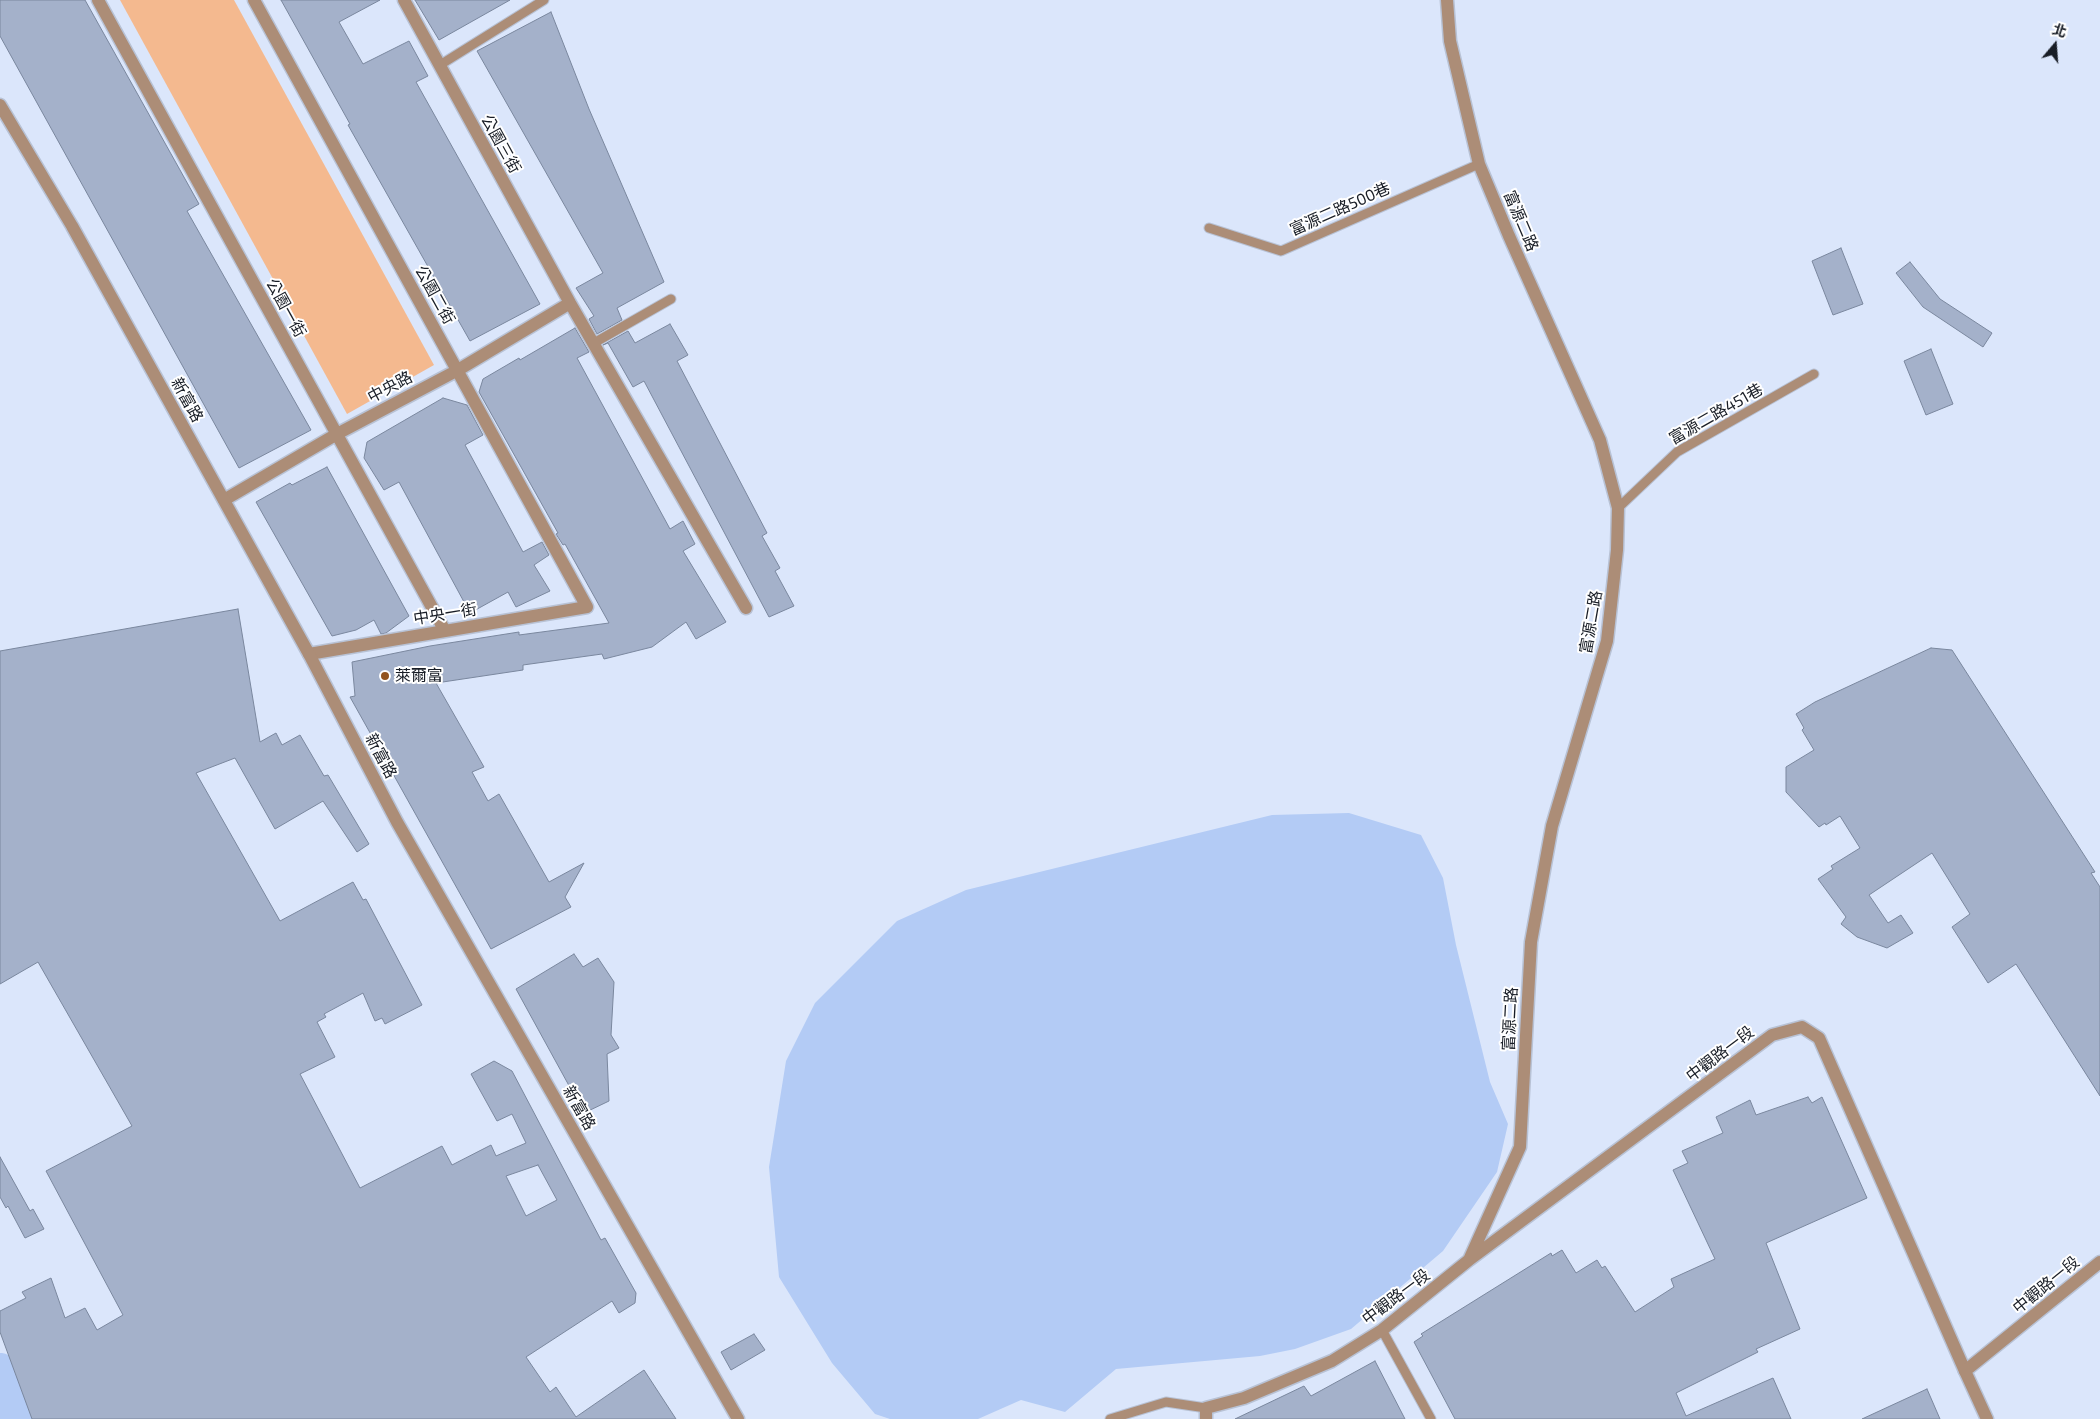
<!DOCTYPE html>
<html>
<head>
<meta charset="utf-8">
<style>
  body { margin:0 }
  #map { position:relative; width:2100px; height:1419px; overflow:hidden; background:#dbe6fb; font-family:"Exo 2","Noto Sans TC",sans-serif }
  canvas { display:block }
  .north { position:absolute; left:2030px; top:20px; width:50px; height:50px; -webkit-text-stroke:4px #fff; paint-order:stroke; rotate:18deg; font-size:14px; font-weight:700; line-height:20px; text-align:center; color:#181d26 }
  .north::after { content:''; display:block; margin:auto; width:18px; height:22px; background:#181d26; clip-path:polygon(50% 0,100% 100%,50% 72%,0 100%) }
</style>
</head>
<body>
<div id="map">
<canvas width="2100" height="1419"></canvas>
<div class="north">北</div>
</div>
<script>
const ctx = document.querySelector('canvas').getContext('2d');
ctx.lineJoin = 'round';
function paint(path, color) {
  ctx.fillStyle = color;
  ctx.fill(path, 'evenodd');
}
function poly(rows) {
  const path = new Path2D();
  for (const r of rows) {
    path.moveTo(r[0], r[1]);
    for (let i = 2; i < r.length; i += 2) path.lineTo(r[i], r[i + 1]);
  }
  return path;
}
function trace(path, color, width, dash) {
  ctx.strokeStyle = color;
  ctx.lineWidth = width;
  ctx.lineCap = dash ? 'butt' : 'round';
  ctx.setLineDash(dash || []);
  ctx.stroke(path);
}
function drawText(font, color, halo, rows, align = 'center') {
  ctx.font = font + ' "Exo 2","Noto Sans TC",sans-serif';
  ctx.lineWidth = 4;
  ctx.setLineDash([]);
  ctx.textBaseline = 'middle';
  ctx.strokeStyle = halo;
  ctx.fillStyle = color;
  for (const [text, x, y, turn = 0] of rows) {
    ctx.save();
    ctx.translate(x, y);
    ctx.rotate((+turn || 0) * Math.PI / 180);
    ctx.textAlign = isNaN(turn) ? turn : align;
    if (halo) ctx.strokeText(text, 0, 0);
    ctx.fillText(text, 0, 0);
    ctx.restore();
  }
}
paint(poly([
  [120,0,234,0,434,365,347,414]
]), '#f4b98f');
paint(poly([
  [1349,813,1421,835,1443,878,1456,945,1490,1082,1508,1124,1497,1172,1443,1251,1351,1329,1295,1349,1260,1356,1116,1369,1065,1412,1021,1400,978,1419,890,1419,875,1414,832,1363,779,1277,769,1167,786,1061,815,1003,897,921,966,890,1272,815]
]), '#b3cbf5');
trace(poly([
  [0,1371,14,1419]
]), '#b3cbf5', 36);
const building = poly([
  [0,0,85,0,199,204,187,211,311,430,239,468,0,36,0,0],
  [281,0,380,0,339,22,363,64,409,41,428,76,416,82,540,304,470,341,348,125,350,124,281,0],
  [415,0,510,0,439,40,415,0],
  [551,12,589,109,664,282,617,308,622,320,597,334,589,319,594,316,576,288,603,273,477,51,551,12],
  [1841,248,1863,304,1833,315,1812,261,1841,248],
  [1910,262,1940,299,1992,333,1983,347,1923,307,1896,273,1910,262],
  [670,324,688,355,677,361,767,533,762,536,780,568,775,571,794,606,769,617,644,381,633,387,608,343,603,345,628,331,635,343,670,324],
  [575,328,589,352,577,358,670,529,683,521,695,544,683,551,726,622,696,639,686,622,652,647,604,659,602,654,523,665,523,670,436,683,484,767,472,772,488,801,499,794,549,882,584,863,565,897,571,907,491,949,350,697,355,696,352,662,430,646,519,632,519,635,609,623,565,544,563,545,556,534,558,533,479,392,483,379,519,358,520,360,575,328],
  [1931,349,1953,404,1926,415,1904,361,1931,349],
  [443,398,467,405,483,435,465,445,523,552,542,542,549,555,534,565,550,591,516,607,508,592,470,613,399,482,384,490,364,458,367,442,443,398],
  [327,467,409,616,386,633,381,634,374,620,356,630,332,636,256,502,290,483,292,485,327,467],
  [238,609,260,742,276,733,282,745,300,735,324,776,328,775,369,844,357,852,323,801,275,829,235,758,196,773,280,921,353,882,363,900,366,899,422,1005,385,1024,382,1018,375,1021,363,993,324,1014,326,1017,317,1022,335,1057,300,1074,360,1188,442,1146,452,1165,491,1145,496,1156,526,1143,512,1114,497,1121,471,1074,494,1061,512,1071,601,1240,605,1238,636,1293,635,1303,619,1313,612,1301,526,1357,550,1392,556,1387,576,1417,644,1370,676,1419,32,1419,0,1332,0,1311,26,1298,22,1292,51,1278,65,1318,85,1308,97,1330,123,1315,46,1171,132,1126,38,962,0,984,0,651,238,609],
  [538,1165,557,1200,526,1216,506,1176,538,1165],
  [1931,648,1952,650,2095,872,2091,873,2100,887,2100,1096,2016,964,1988,983,1952,927,1970,914,1932,853,1869,895,1888,923,1901,915,1913,933,1887,948,1857,937,1841,924,1846,917,1818,879,1833,869,1831,866,1860,848,1840,816,1826,825,1825,823,1819,827,1786,792,1786,767,1814,750,1802,730,1804,728,1796,714,1815,702,1931,648],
  [574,954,583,967,598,958,614,982,611,1035,619,1048,607,1054,609,1101,584,1113,516,989,574,954],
  [1808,1097,1812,1103,1822,1097,1867,1198,1766,1243,1800,1329,1756,1349,1758,1352,1676,1393,1686,1416,1773,1378,1791,1419,1455,1419,1414,1342,1423,1336,1421,1334,1551,1253,1552,1256,1562,1250,1576,1273,1597,1260,1602,1268,1605,1266,1635,1312,1674,1287,1671,1279,1715,1259,1673,1170,1688,1163,1682,1151,1723,1133,1716,1117,1750,1100,1756,1115,1808,1097],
  [0,1157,30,1211,33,1209,44,1229,25,1238,8,1206,6,1208,0,1197,0,1157],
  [754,1334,765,1350,731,1370,721,1352,754,1334],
  [1375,1361,1405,1419,1235,1419,1304,1386,1311,1396,1375,1361],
  [1927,1389,1940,1419,1862,1419,1927,1389]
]);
paint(building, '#a4b1ca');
trace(building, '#7a879e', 1);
const service = poly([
  [440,65,544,0],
  [1209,228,1281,251,1479,164],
  [594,343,671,299],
  [1618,508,1677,452,1814,374],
  [1382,1330,1431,1419],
  [1110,1419,1166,1402,1206,1408]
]);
const minor = poly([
  [98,0,445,631],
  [254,0,587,607,309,654],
  [404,0,570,303,746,608],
  [1447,0,1450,41,1479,164,1509,236,1600,440,1618,508,1617,550,1607,641,1552,826,1531,942,1520,1147,1469,1260],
  [224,500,337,434,458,370,570,303],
  [1206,1419,1206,1408,1244,1398,1332,1361,1382,1330,1469,1260,1772,1035,1802,1027,1819,1038,1965,1371]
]);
const tertiary = poly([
  [0,105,72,226,309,654,397,822,738,1419],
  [1987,1419,1965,1371,2100,1262]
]);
trace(service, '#b8c2d5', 11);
trace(minor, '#b8c2d5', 15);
trace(tertiary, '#b8c2d5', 15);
trace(service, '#ac8d77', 9);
trace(minor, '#ac8d77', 12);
trace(tertiary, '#ac8d77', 12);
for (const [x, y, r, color] of [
  [385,676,5,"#93531d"]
]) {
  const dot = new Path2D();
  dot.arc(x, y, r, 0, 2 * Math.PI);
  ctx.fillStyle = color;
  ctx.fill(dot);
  trace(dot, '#fff', 2);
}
drawText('16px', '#181d26', '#fff', [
  ["公園三街",501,144,61],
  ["富源二路500巷",1340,209,-24],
  ["富源二路",1521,221,67],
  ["公園二街",435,295,61],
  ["公園一街",286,308,61],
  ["中央路",390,387,-28],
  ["新富路",187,400,61],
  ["富源二路451巷",1716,414,-30],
  ["中央一街",445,614,-9],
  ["富源二路",1591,622,-80],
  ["新富路",381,756,62],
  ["富源二路",1510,1019,-87],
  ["中觀路一段",1720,1054,-37],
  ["新富路",579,1108,60],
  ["中觀路一段",2046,1285,-39],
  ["中觀路一段",1396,1297,-37]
]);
drawText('16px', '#181d26', '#fff', [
  ["萊爾富",395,676]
], 'left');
</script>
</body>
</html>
